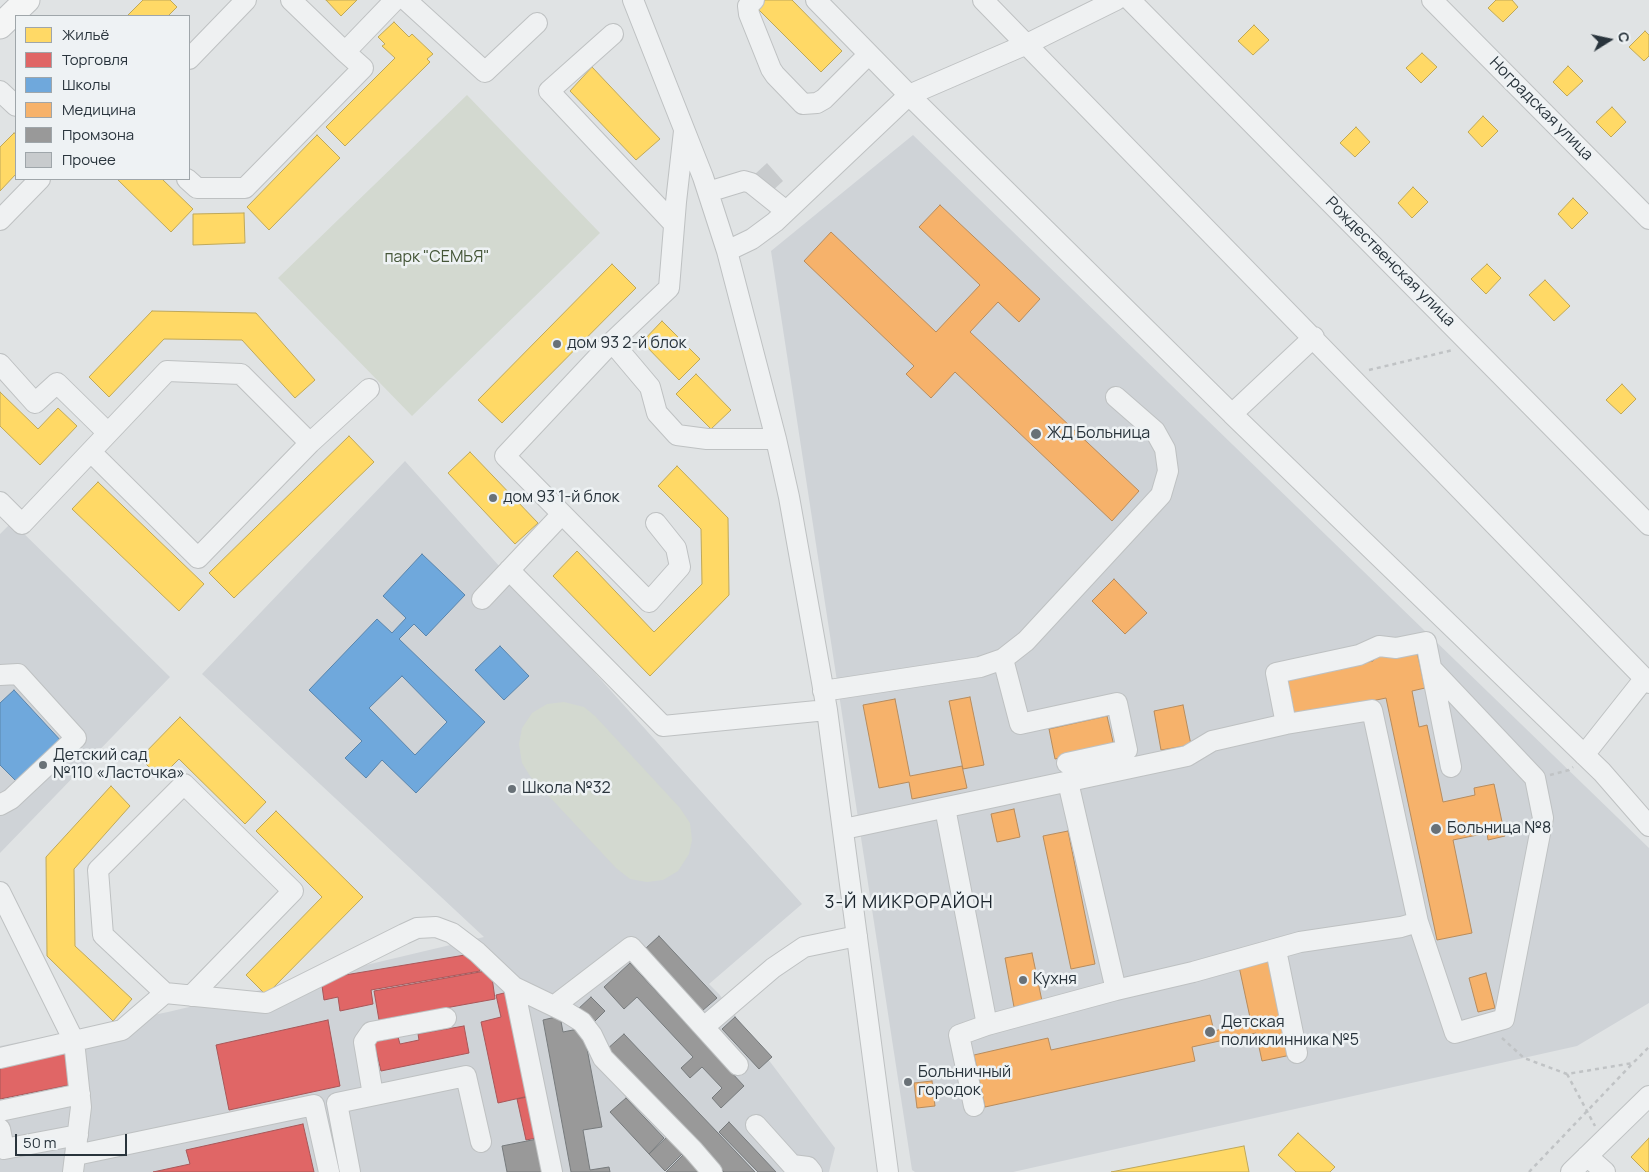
<!DOCTYPE html>
<html>
<head>
<meta charset="utf-8">
<style>
  body { margin:0 }
  #map { position:relative; width:1649px; height:1172px; overflow:hidden; background:#e0e3e4; font-family:Manrope,sans-serif }
  canvas { display:block }
  .legend { position:absolute; left:15px; top:15px; width:175px; height:165px; box-sizing:border-box; background:#eef2f4; border:1px solid #9fa6aa; margin:0; padding:6px 9px; list-style:none; font-size:15px; color:#29343c }
  .legend li { display:flex; align-items:center; gap:10px; height:25px }
  .legend b { width:25px; border:1px solid #9fa6aa }
  .north { position:absolute; left:1584px; top:15px; width:50px; height:50px; -webkit-text-stroke:4px #eef2f4; paint-order:stroke; rotate:80deg; font-size:14px; font-weight:700; line-height:20px; text-align:center; color:#29343c }
  .north::after { content:''; display:block; margin:auto; width:18px; height:22px; background:#29343c; clip-path:polygon(50% 0,100% 100%,50% 72%,0 100%) }
  .scale { position:absolute; left:15px; top:1134px; width:112px; height:22px; box-sizing:border-box; border:2px solid #29343c; border-top:0; padding-left:6px; font-size:15px; line-height:18px; white-space:nowrap; color:#29343c; -webkit-text-stroke:4px #eef2f4; paint-order:stroke }
</style>
</head>
<body>
<div id="map">
<canvas width="1649" height="1172"></canvas>
<ul class="legend">
<li><b style="height:14px;background:#ffd966"></b>Жильё</li>
<li><b style="height:14px;background:#e06666"></b>Торговля</li>
<li><b style="height:14px;background:#6fa8dc"></b>Школы</li>
<li><b style="height:14px;background:#f6b26b"></b>Медицина</li>
<li><b style="height:14px;background:#999"></b>Промзона</li>
<li><b style="height:14px;background:#c8cbcd"></b>Прочее</li>
</ul>
<div class="north">С</div>
<div class="scale">50 m</div>
</div>
<script>
const ctx = document.querySelector('canvas').getContext('2d');
ctx.lineJoin = 'round';
function paint(path, color) {
  ctx.fillStyle = color;
  ctx.fill(path, 'evenodd');
}
function poly(rows) {
  const path = new Path2D();
  for (const r of rows) {
    path.moveTo(r[0], r[1]);
    for (let i = 2; i < r.length; i += 2) path.lineTo(r[i], r[i + 1]);
  }
  return path;
}
function trace(path, color, width, dash) {
  ctx.strokeStyle = color;
  ctx.lineWidth = width;
  ctx.lineCap = dash ? 'butt' : 'round';
  ctx.setLineDash(dash || []);
  ctx.stroke(path);
}
function drawText(font, color, halo, rows, align = 'center') {
  ctx.font = font + ' Manrope,sans-serif';
  ctx.lineWidth = 5;
  ctx.setLineDash([]);
  ctx.textBaseline = 'middle';
  ctx.strokeStyle = halo;
  ctx.fillStyle = color;
  for (const [text, x, y, turn = 0] of rows) {
    ctx.save();
    ctx.translate(x, y);
    ctx.rotate((+turn || 0) * Math.PI / 180);
    ctx.textAlign = isNaN(turn) ? turn : align;
    if (halo) ctx.strokeText(text, 0, 0);
    ctx.fillText(text, 0, 0);
    ctx.restore();
  }
}
paint(poly([
  [913,135,1649,848,1649,1003,1577,1046,1013,1172,915,1172,912,1170,771,251],
  [405,461,802,904,709,984,719,994,835,1148,829,1172,0,1172,0,1046,168,1012,484,937,202,674],
  [12,522,170,677,0,853,0,534]
]), '#cfd3d7');
paint(poly([
  [467,95,600,233,412,416,278,278],
  [564,702,584,707,595,716,680,808,690,823,692,840,689,854,678,871,663,880,647,882,630,879,616,868,530,776,522,763,519,744,522,728,532,713,547,704]
]), '#d3d9d0');
const homes = poly([
  [143,0,170,0,177,7,168,16,127,16,143,0],
  [326,0,357,0,341,16,326,0],
  [764,0,792,0,842,51,821,72,756,7,764,0],
  [1496,0,1512,0,1518,7,1503,22,1488,8,1496,0],
  [394,22,409,37,412,34,433,54,427,59,430,62,345,146,326,127,395,58,382,46,385,44,378,37,394,22],
  [1254,25,1269,40,1253,55,1238,41,1254,25],
  [1645,31,1649,35,1649,56,1644,61,1629,47,1645,31],
  [1422,53,1437,67,1421,83,1406,68,1422,53],
  [1568,66,1583,81,1567,96,1553,82,1568,66],
  [592,67,660,139,636,160,570,91,592,67],
  [1612,107,1626,122,1611,137,1596,122,1612,107],
  [1483,116,1498,131,1482,147,1468,132,1483,116],
  [1356,127,1370,142,1355,157,1340,143,1356,127],
  [14,133,16,134,16,174,0,191,0,147,14,133],
  [317,135,340,158,269,230,247,207,317,135],
  [117,179,162,179,193,209,171,232,117,179],
  [1413,187,1428,202,1412,218,1398,203,1413,187],
  [1573,198,1588,213,1572,229,1558,214,1573,198],
  [244,213,245,243,193,245,193,214,244,213],
  [612,264,636,288,502,423,478,400,612,264],
  [1487,264,1501,278,1486,294,1471,279,1487,264],
  [1545,280,1570,306,1554,321,1529,295,1545,280],
  [152,311,256,313,315,380,295,398,242,340,164,339,109,397,89,377,152,311],
  [662,321,700,359,679,380,642,342,662,321],
  [696,374,731,410,711,429,676,394,696,374],
  [1622,384,1636,399,1621,414,1606,400,1622,384],
  [0,392,38,429,58,408,77,426,40,465,0,426,0,392],
  [349,436,374,462,234,598,209,573,349,436],
  [470,452,538,523,515,544,448,473,470,452],
  [677,466,728,518,729,595,650,676,553,576,577,551,654,632,702,584,701,529,658,486,677,466],
  [98,482,204,584,179,611,72,509,98,482],
  [180,717,266,802,245,824,179,759,160,778,140,758,180,717],
  [111,786,130,806,74,869,75,946,132,999,113,1021,47,956,46,857,111,786],
  [276,811,363,897,266,995,246,975,322,897,256,831,276,811],
  [1298,1133,1335,1167,1330,1172,1296,1172,1278,1155,1298,1133],
  [1649,1138,1649,1172,1646,1172,1631,1157,1649,1138],
  [1244,1146,1249,1172,1111,1172,1244,1146]
]);
paint(homes, '#ffd966');
trace(homes, '#bfa859', 1);
const shops = poly([
  [477,953,480,971,371,990,373,1004,340,1011,338,997,324,1000,321,979,477,953],
  [491,970,495,999,379,1020,374,991,491,970],
  [512,991,533,1095,498,1103,481,1022,501,1017,496,995,512,991],
  [328,1020,340,1086,229,1110,216,1045,328,1020],
  [464,1026,469,1053,381,1071,374,1042,398,1037,400,1044,419,1040,418,1034,464,1026],
  [69,1052,74,1084,0,1099,0,1066,69,1052],
  [533,1096,542,1137,526,1140,517,1099,533,1096],
  [303,1124,314,1172,153,1172,190,1164,186,1150,303,1124]
]);
paint(shops, '#e06666');
trace(shops, '#a95759', 1);
const schools = poly([
  [422,554,465,595,426,636,414,624,399,639,485,722,416,793,382,760,366,778,345,758,362,741,309,690,377,619,392,633,406,618,383,596,422,554],
  [402,676,447,722,415,755,369,708,402,676],
  [500,646,529,676,504,700,475,670,500,646],
  [14,690,63,743,19,784,0,765,0,703,14,690]
]);
paint(schools, '#6fa8dc');
trace(schools, '#5a85ac', 1);
const health = poly([
  [940,205,1040,299,1019,322,998,302,970,332,1139,491,1112,521,955,372,931,398,906,374,914,366,804,261,831,232,936,332,980,285,919,227,940,205],
  [1114,579,1147,613,1125,634,1092,601,1114,579],
  [1380,652,1417,652,1425,688,1412,691,1419,727,1427,725,1443,802,1475,795,1474,788,1494,784,1505,836,1488,840,1487,833,1453,840,1472,933,1437,940,1386,698,1295,717,1287,679,1373,661,1380,652],
  [970,697,984,765,963,769,949,701,970,697],
  [895,699,910,776,962,766,967,788,912,799,909,782,879,788,863,705,895,699],
  [1183,705,1191,745,1161,750,1154,711,1183,705],
  [1107,716,1114,746,1055,759,1049,729,1107,716],
  [1014,809,1020,837,997,842,991,814,1014,809],
  [1068,831,1095,964,1071,969,1043,836,1068,831],
  [1032,953,1042,1001,1014,1007,1005,958,1032,953],
  [1270,955,1291,1055,1262,1061,1256,1033,1192,1047,1195,1061,985,1107,974,1055,1048,1038,1051,1050,1210,1015,1214,1031,1251,1022,1238,962,1270,955],
  [1486,973,1495,1008,1478,1012,1469,978,1486,973],
  [932,1081,935,1106,917,1108,914,1083,932,1081]
]);
paint(health, '#f6b26b');
trace(health, '#b88c5d', 1);
const industry = poly([
  [659,936,717,998,702,1011,645,949,659,936],
  [630,963,744,1086,721,1108,712,1098,722,1088,702,1067,690,1078,681,1068,693,1057,637,997,624,1009,604,987,630,963],
  [591,997,605,1011,592,1024,577,1010,591,997],
  [560,1016,563,1032,583,1028,602,1127,583,1130,590,1170,609,1167,610,1172,571,1172,543,1020,560,1016],
  [735,1017,772,1057,759,1069,722,1029,735,1017],
  [624,1034,755,1172,724,1172,606,1050,624,1034],
  [626,1098,664,1138,649,1154,610,1112,626,1098],
  [729,1122,776,1172,758,1172,719,1132,729,1122],
  [668,1136,684,1152,665,1171,649,1154,668,1136],
  [542,1138,549,1172,507,1172,502,1146,542,1138],
  [685,1153,702,1172,666,1172,685,1153]
]);
paint(industry, '#999');
trace(industry, '#777b7d', 1);
paint(poly([
  [767,163,783,181,770,193,754,175]
]), '#c8cbcd');
const minor = poly([
  [291,0,345,52,395,0],
  [406,0,485,72,537,23],
  [633,0,703,177,727,251,776,439,789,497,827,710,888,1172],
  [754,0,748,6,749,14,771,69,775,75,803,104,817,103,824,99,869,54],
  [816,0,909,95,1232,414,1314,337],
  [983,0,1649,683],
  [1130,0,1649,525],
  [1432,0,1649,219],
  [613,34,549,91,674,224],
  [189,59,246,0],
  [0,91,16,106],
  [187,179,197,188,245,188,363,68,345,52],
  [708,192,744,181,751,183,786,211],
  [0,220,40,179],
  [727,251,752,239,775,222,909,95,1027,44,1116,0],
  [612,342,650,387,657,413,677,435,707,439,776,439],
  [0,364,35,403,57,383,108,433],
  [1232,414,1602,772,1649,826],
  [310,443,369,389],
  [0,502,22,524,167,371,241,374,310,443,198,558,91,452],
  [656,523,676,548,680,567,649,602,505,456,612,342,669,288,676,202,684,131],
  [509,570,663,726,827,710],
  [482,599,562,514],
  [1003,659,1020,724,1117,703,1127,750,1067,763],
  [0,675,18,674,76,738,11,799,0,805],
  [823,691,980,667,1003,659,1026,641,1161,495,1168,471,1165,449,1155,431,1116,397],
  [1286,724,1372,710,1418,922],
  [1584,755,1645,678],
  [1068,782,1116,990],
  [945,808,987,1025],
  [844,829,1187,756,1212,741,1286,724,1276,673,1359,655,1379,646,1396,648,1426,642,1451,767],
  [0,892,74,1041,81,1107,73,1172],
  [1276,950,1297,1053],
  [514,987,552,1172],
  [165,993,103,935,98,870,184,784,293,891,191,996],
  [554,1006,631,947,738,1065],
  [704,1027,773,968,804,947,857,936],
  [0,1058,122,1030,165,993,266,1003,404,934,417,928,436,927,452,933,477,952,514,987,566,1012,582,1022,592,1035,603,1058,693,1150,712,1172],
  [373,1095,364,1042,371,1032,446,1018],
  [974,1106,959,1035,987,1025,1116,990,1193,972,1300,942,1401,927,1418,922,1455,1033,1504,1019,1543,818,1535,778,1431,668],
  [0,1111,80,1094],
  [756,1125,792,1165,808,1167,812,1172],
  [0,1129,4,1149,78,1135],
  [76,1155,314,1105,329,1172],
  [1587,1156,1605,1172],
  [350,1172,337,1103,466,1076,481,1142],
  [1571,1172,1649,1096]
]);
const major = poly([
  [0,26,27,0]
]);
trace(minor, '#bec1c2', 22);
trace(major, '#bdc0c2', 27);
trace(poly([
  [1369,370,1453,350],
  [1550,775,1569,770,1573,767],
  [1502,1038,1524,1058,1567,1074,1633,1063,1649,1047],
  [1567,1074,1595,1126],
  [1529,1172,1632,1064]
]), '#c0c3c5', 2.5, [4, 4]);
trace(minor, '#eff1f2', 20);
trace(major, '#f4f5f5', 25);
for (const [x, y, r, color] of [
  [557,344,5,"#697177"],
  [1036,434,6,"#697177"],
  [493,498,5,"#697177"],
  [43,765,5,"#697177"],
  [512,789,5,"#697177"],
  [1436,829,6,"#697177"],
  [1023,980,5,"#697177"],
  [1210,1032,6,"#697177"],
  [908,1082,5,"#697177"]
]) {
  const dot = new Path2D();
  dot.arc(x, y, r, 0, 2 * Math.PI);
  ctx.fillStyle = color;
  ctx.fill(dot);
  trace(dot, '#eef2f4', 2);
}
drawText('16px', '#29343c', '#eef2f4', [
  ["Ноградская улица",1541,109,45],
  ["Рождественская улица",1390,262,45]
]);
drawText('16px', '#455638', '#eef2f4', [
  ["парк \"СЕМЬЯ\"",437,258]
]);
drawText('16px', '#29343c', '#eef2f4', [
  ["дом 93 2-й блок",567,344],
  ["ЖД Больница",1047,434],
  ["дом 93 1-й блок",503,498],
  ["Детский сад",53,756],
  ["№110 «Ласточка»",53,774],
  ["Школа №32",522,789],
  ["Больница №8",1447,829],
  ["Кухня",1033,980],
  ["Детская",1221,1023],
  ["поликлинника №5",1221,1041],
  ["Больничный",918,1073],
  ["городок",918,1091]
], 'left');
ctx.letterSpacing = '1px';
drawText('18px', '#1b252d', '#eef2f4', [
  ["3-Й МИКРОРАЙОН",909,903]
]);
ctx.letterSpacing = '0px';
</script>
</body>
</html>
